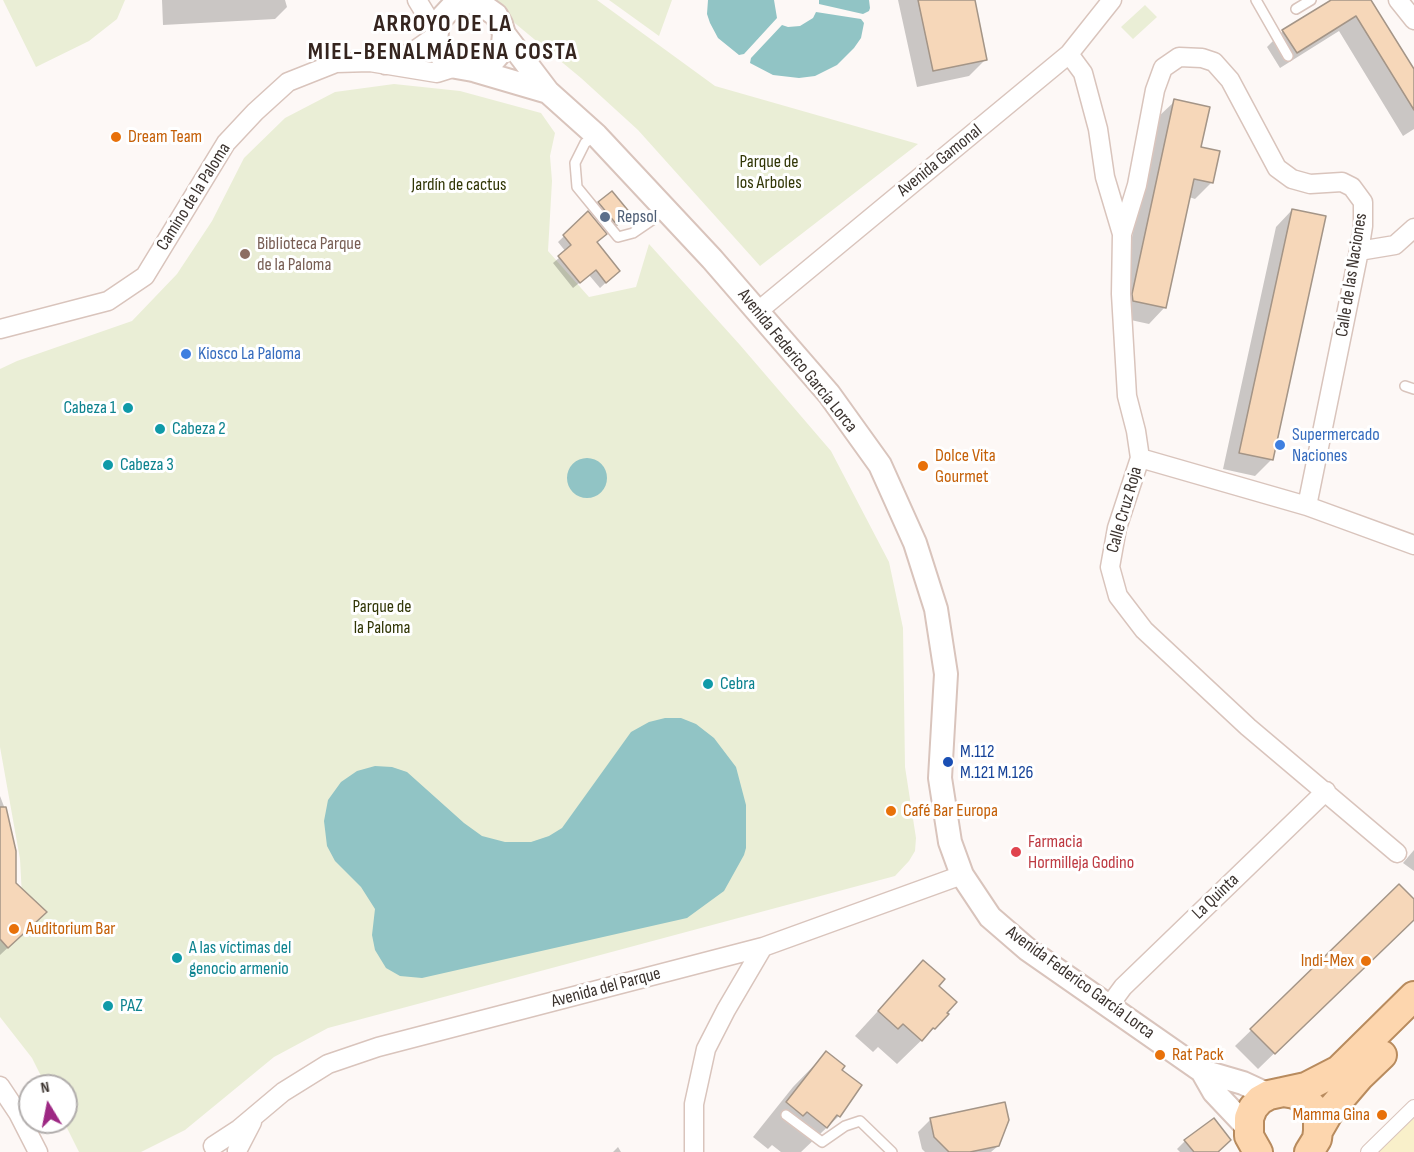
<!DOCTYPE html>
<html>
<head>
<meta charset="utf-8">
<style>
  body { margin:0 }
  #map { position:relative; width:1414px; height:1152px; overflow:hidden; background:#fdf8f6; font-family:"Sofia Sans Condensed",sans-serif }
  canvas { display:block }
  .north { position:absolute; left:18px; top:1074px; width:60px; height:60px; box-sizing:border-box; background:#fff; border:2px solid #b1adac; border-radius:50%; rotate:350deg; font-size:16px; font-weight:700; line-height:24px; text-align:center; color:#3b332f }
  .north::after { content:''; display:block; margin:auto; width:21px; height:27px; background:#9d2883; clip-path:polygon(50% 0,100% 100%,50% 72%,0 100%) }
</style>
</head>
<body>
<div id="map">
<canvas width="1414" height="1152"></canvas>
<div class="north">N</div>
</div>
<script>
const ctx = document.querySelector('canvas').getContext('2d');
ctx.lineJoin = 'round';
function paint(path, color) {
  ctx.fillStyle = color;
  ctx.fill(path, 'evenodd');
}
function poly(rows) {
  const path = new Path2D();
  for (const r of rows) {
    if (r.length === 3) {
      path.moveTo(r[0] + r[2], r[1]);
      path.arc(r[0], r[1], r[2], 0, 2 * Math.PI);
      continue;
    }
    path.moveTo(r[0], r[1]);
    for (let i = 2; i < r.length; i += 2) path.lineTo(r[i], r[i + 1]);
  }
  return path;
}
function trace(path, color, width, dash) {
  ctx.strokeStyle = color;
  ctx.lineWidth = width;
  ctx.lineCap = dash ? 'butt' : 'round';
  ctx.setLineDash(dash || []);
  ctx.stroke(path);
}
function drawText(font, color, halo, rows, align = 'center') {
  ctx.font = font + ' "Sofia Sans Condensed",sans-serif';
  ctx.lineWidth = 6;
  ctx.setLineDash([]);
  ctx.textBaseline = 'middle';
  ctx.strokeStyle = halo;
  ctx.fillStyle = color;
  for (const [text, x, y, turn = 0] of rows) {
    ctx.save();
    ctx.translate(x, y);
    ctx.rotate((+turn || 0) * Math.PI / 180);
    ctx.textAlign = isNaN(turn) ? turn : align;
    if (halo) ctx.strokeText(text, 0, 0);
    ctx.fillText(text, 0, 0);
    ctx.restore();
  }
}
paint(poly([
  [3,0,125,0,117,19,89,41,36,67],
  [487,0,597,0,715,86,918,144,760,266,638,130,581,78],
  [609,0,672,0,659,36],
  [1145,5,1157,17,1133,39,1121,27],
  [394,84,460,91,541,113,555,133,550,156,552,181,548,251,589,297,636,287,649,244,740,345,831,451,889,562,903,628,905,767,916,838,915,851,909,861,895,876,328,1028,274,1057,185,1130,141,1152,79,1152,64,1122,66,1122,66,1086,46,1086,32,1058,0,1017,0,914,22,896,20,859,0,747,0,369,17,361,132,321,177,274,212,221,244,158,285,118,335,92]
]), '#eaeed6');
paint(poly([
  [1414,1118,1414,1152,1377,1152]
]), '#f9f0ca');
paint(poly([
  [708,0,774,0,777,18,744,54,739,55,718,38,710,23,707,14],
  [819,0,869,0,870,8,869,11,863,14,819,4],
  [816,12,861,19,864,23,861,38,854,48,837,65,815,76,799,78,773,75,750,63,751,58,782,25,788,27,800,26,813,18],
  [587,478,20],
  [665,718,681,718,696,724,714,738,736,767,746,805,746,848,744,855,724,891,687,918,422,978,400,976,386,968,375,950,372,935,375,909,361,887,335,861,327,846,324,821,328,800,341,782,357,771,375,766,392,767,407,772,464,823,482,836,505,842,531,842,549,836,562,828,631,732,649,722]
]), '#91c4c5');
paint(poly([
  [162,0,285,0,287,7,275,19,163,25],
  [898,0,973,0,986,59,969,76,917,87],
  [1334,0,1369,0,1414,72,1414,129,1403,136,1339,31,1280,68,1267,47,1283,31],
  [1175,101,1199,148,1212,182,1195,199,1189,197,1165,307,1149,324,1117,317,1116,311,1158,117],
  [599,204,625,217,613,228,596,207],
  [1292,210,1272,459,1255,476,1223,469,1276,227],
  [588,213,595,243,612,277,600,288,589,275,573,288,553,263,566,252,558,242],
  [0,796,5,809,14,883,30,927,0,955],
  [1414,850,1414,871,1403,863],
  [1399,886,1414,902,1414,918,1258,1069,1235,1046],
  [923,962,937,986,934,1028,897,1064,878,1047,873,1052,855,1036],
  [826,1053,840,1070,839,1116,801,1152,781,1152,772,1145,768,1149,753,1137,793,1087],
  [931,1119,998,1146,991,1152,925,1152,922,1149,918,1132],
  [1185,1141,1216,1152,1180,1152,1177,1149],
  [618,1147,621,1152,613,1152]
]), '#0003');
const building = poly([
  [918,0,975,0,987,60,933,71,918,0],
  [1331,0,1371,0,1414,69,1414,110,1356,16,1297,53,1282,30,1331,0],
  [1174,99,1210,107,1201,147,1220,151,1213,183,1194,179,1166,308,1133,301,1132,294,1174,99],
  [612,191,631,214,617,225,598,202,612,191],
  [1292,209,1326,216,1273,460,1239,453,1292,209],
  [588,211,607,234,597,242,620,271,606,283,596,270,580,283,558,256,571,245,563,235,588,211],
  [0,807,6,807,16,851,16,883,47,912,8,948,0,939,0,807],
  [1399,884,1414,899,1414,920,1275,1054,1250,1029,1399,884],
  [923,960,945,979,939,986,957,1002,947,1013,949,1014,935,1029,933,1028,922,1041,903,1024,898,1029,878,1011,923,960],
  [826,1051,845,1066,842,1070,862,1085,840,1117,837,1115,827,1128,807,1112,803,1116,786,1102,826,1051],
  [1005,1102,1009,1120,999,1146,970,1152,949,1152,934,1137,930,1118,1005,1102],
  [1214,1118,1231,1140,1218,1152,1194,1152,1184,1140,1214,1118]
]);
paint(building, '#f6d7b9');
trace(building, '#a49587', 1.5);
const service = poly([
  [1256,0,1288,56],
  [1296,9,1311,0],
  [596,135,585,143,575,163,577,187,618,237,633,233,655,218,664,207],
  [1405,386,1414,389],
  [786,1115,822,1142,845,1126,860,1121,892,1152]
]);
const pedestrian = poly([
  [1368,1152,1414,1107]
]);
const minor = poly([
  [417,0,436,31],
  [1398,0,1414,20],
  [1069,54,1083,73,1098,129,1105,177,1122,234,1121,294,1127,396,1136,431,1140,458,1117,528,1110,567,1118,596,1144,630,1248,727,1397,853],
  [385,65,415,50,435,36],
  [1122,234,1137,185,1155,90,1163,68,1179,57,1202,58,1214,62,1230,80,1277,168,1292,179,1310,184,1342,182,1352,187,1363,202,1363,226,1359,251,1307,506],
  [1359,251,1395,245,1414,228],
  [757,312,1069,54,1112,0],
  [0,329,108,301,145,276,226,143,255,112,288,82,336,63,370,62,437,73,456,67],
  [1140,458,1307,506,1414,545],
  [1109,1006,1123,987,1326,791],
  [0,1086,18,1113,38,1152],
  [213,1146,239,1129,283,1092,328,1064,378,1047,763,947,962,875],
  [237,1151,252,1122],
  [694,1152,694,1104,706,1049,726,1010,763,947]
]);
const tertiary = poly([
  [504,34,548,92,596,135,712,259,829,394,880,465,915,543,936,609,946,674,940,778,950,842,962,875,990,917,1027,949,1202,1071,1243,1083,1269,1095],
  [473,70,483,67,492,62,499,54,503,44,504,34,501,24,496,15,482,5,469,2,451,8,438,22,436,41,442,57,456,67,473,70,548,92],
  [1202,1071,1214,1092,1248,1128]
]);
const primary = poly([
  [1283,1092,1306,1087,1339,1070,1414,996],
  [1318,1131,1329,1112,1359,1077,1382,1055],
  [1258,1152,1249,1136,1249,1118,1253,1108,1260,1100,1269,1095,1283,1092,1295,1094,1305,1100,1313,1108,1318,1120,1318,1131,1317,1139,1309,1152]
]);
trace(service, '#d9c4bc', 12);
trace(pedestrian, '#d9c4bc', 16);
trace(minor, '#d9c4bc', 21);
trace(tertiary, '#d9c4bc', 26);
trace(primary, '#b88b5e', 32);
trace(service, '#fff', 9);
trace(pedestrian, '#fff', 14);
trace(minor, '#fff', 18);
trace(tertiary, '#fff', 22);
trace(primary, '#fdd6ae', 28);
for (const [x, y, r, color] of [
  [116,137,6,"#e8710a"],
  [605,217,6,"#5c6f8a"],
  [245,254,6,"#8d6e63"],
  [186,354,6,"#3f7fe0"],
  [128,408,6,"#0f9aa8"],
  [160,429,6,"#0f9aa8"],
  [1280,445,6,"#3f7fe0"],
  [108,465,6,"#0f9aa8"],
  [923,466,6,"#e8710a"],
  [708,684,6,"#0f9aa8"],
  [948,762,6,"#1a4fb4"],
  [891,811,6,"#e8710a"],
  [1016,852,6,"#e0444e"],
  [14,929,6,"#e8710a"],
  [177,958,6,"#0f9aa8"],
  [1366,961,6,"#e8710a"],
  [108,1006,6,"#0f9aa8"],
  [1160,1055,6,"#e8710a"],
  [1382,1115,6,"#e8710a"]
]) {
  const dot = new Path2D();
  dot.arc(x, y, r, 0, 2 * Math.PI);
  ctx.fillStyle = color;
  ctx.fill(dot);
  trace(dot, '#fff', 2);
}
drawText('18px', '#c56008', '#fff', [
  ["Dream Team",128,137],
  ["Dolce Vita",935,456],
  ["Gourmet",935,477],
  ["Café Bar Europa",903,811],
  ["Auditorium Bar",26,929],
  ["Indi-Mex",1354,961,"right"],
  ["Rat Pack",1172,1055],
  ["Mamma Gina",1370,1115,"right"]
], 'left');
drawText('18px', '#3b332f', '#fff', [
  ["Avenida Gamonal",940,161,-39],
  ["Camino de la Paloma",194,197,-58],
  ["Calle de las Naciones",1352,275,-81],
  ["Avenida Federico García Lorca",797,361,51],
  ["Calle Cruz Roja",1125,510,-74],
  ["La Quinta",1216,897,-44],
  ["Avenida Federico García Lorca",1080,983,36],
  ["Avenida del Parque",606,988,-15]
]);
drawText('18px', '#313606', '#fff', [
  ["Parque de",769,162],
  ["los Arboles",769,183],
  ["Jardín de cactus",459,185],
  ["Parque de",382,607],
  ["la Paloma",382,628]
]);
drawText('18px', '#4e5e75', '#fff', [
  ["Repsol",617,217]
], 'left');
drawText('18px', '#785e54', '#fff', [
  ["Biblioteca Parque",257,244],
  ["de la Paloma",257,265]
], 'left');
drawText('18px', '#366cbe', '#fff', [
  ["Kiosco La Paloma",198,354],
  ["Supermercado",1292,435],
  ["Naciones",1292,456]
], 'left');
drawText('18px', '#0d838f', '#fff', [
  ["Cabeza 1",116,408,"right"],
  ["Cabeza 2",172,429],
  ["Cabeza 3",120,465],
  ["Cebra",720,684],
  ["A las víctimas del",189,948],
  ["genocio armenio",189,969],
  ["PAZ",120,1006]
], 'left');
drawText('18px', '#164399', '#fff', [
  ["M.112",960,752],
  ["M.121 M.126",960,773]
], 'left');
drawText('18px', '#be3a42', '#fff', [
  ["Farmacia",1028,842],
  ["Hormilleja Godino",1028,863]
], 'left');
ctx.letterSpacing = '1.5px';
drawText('bold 24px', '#35251f', '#fff', [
  ["ARROYO DE LA",443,25],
  ["MIEL-BENALMÁDENA COSTA",443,53]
]);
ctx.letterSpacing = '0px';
</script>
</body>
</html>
